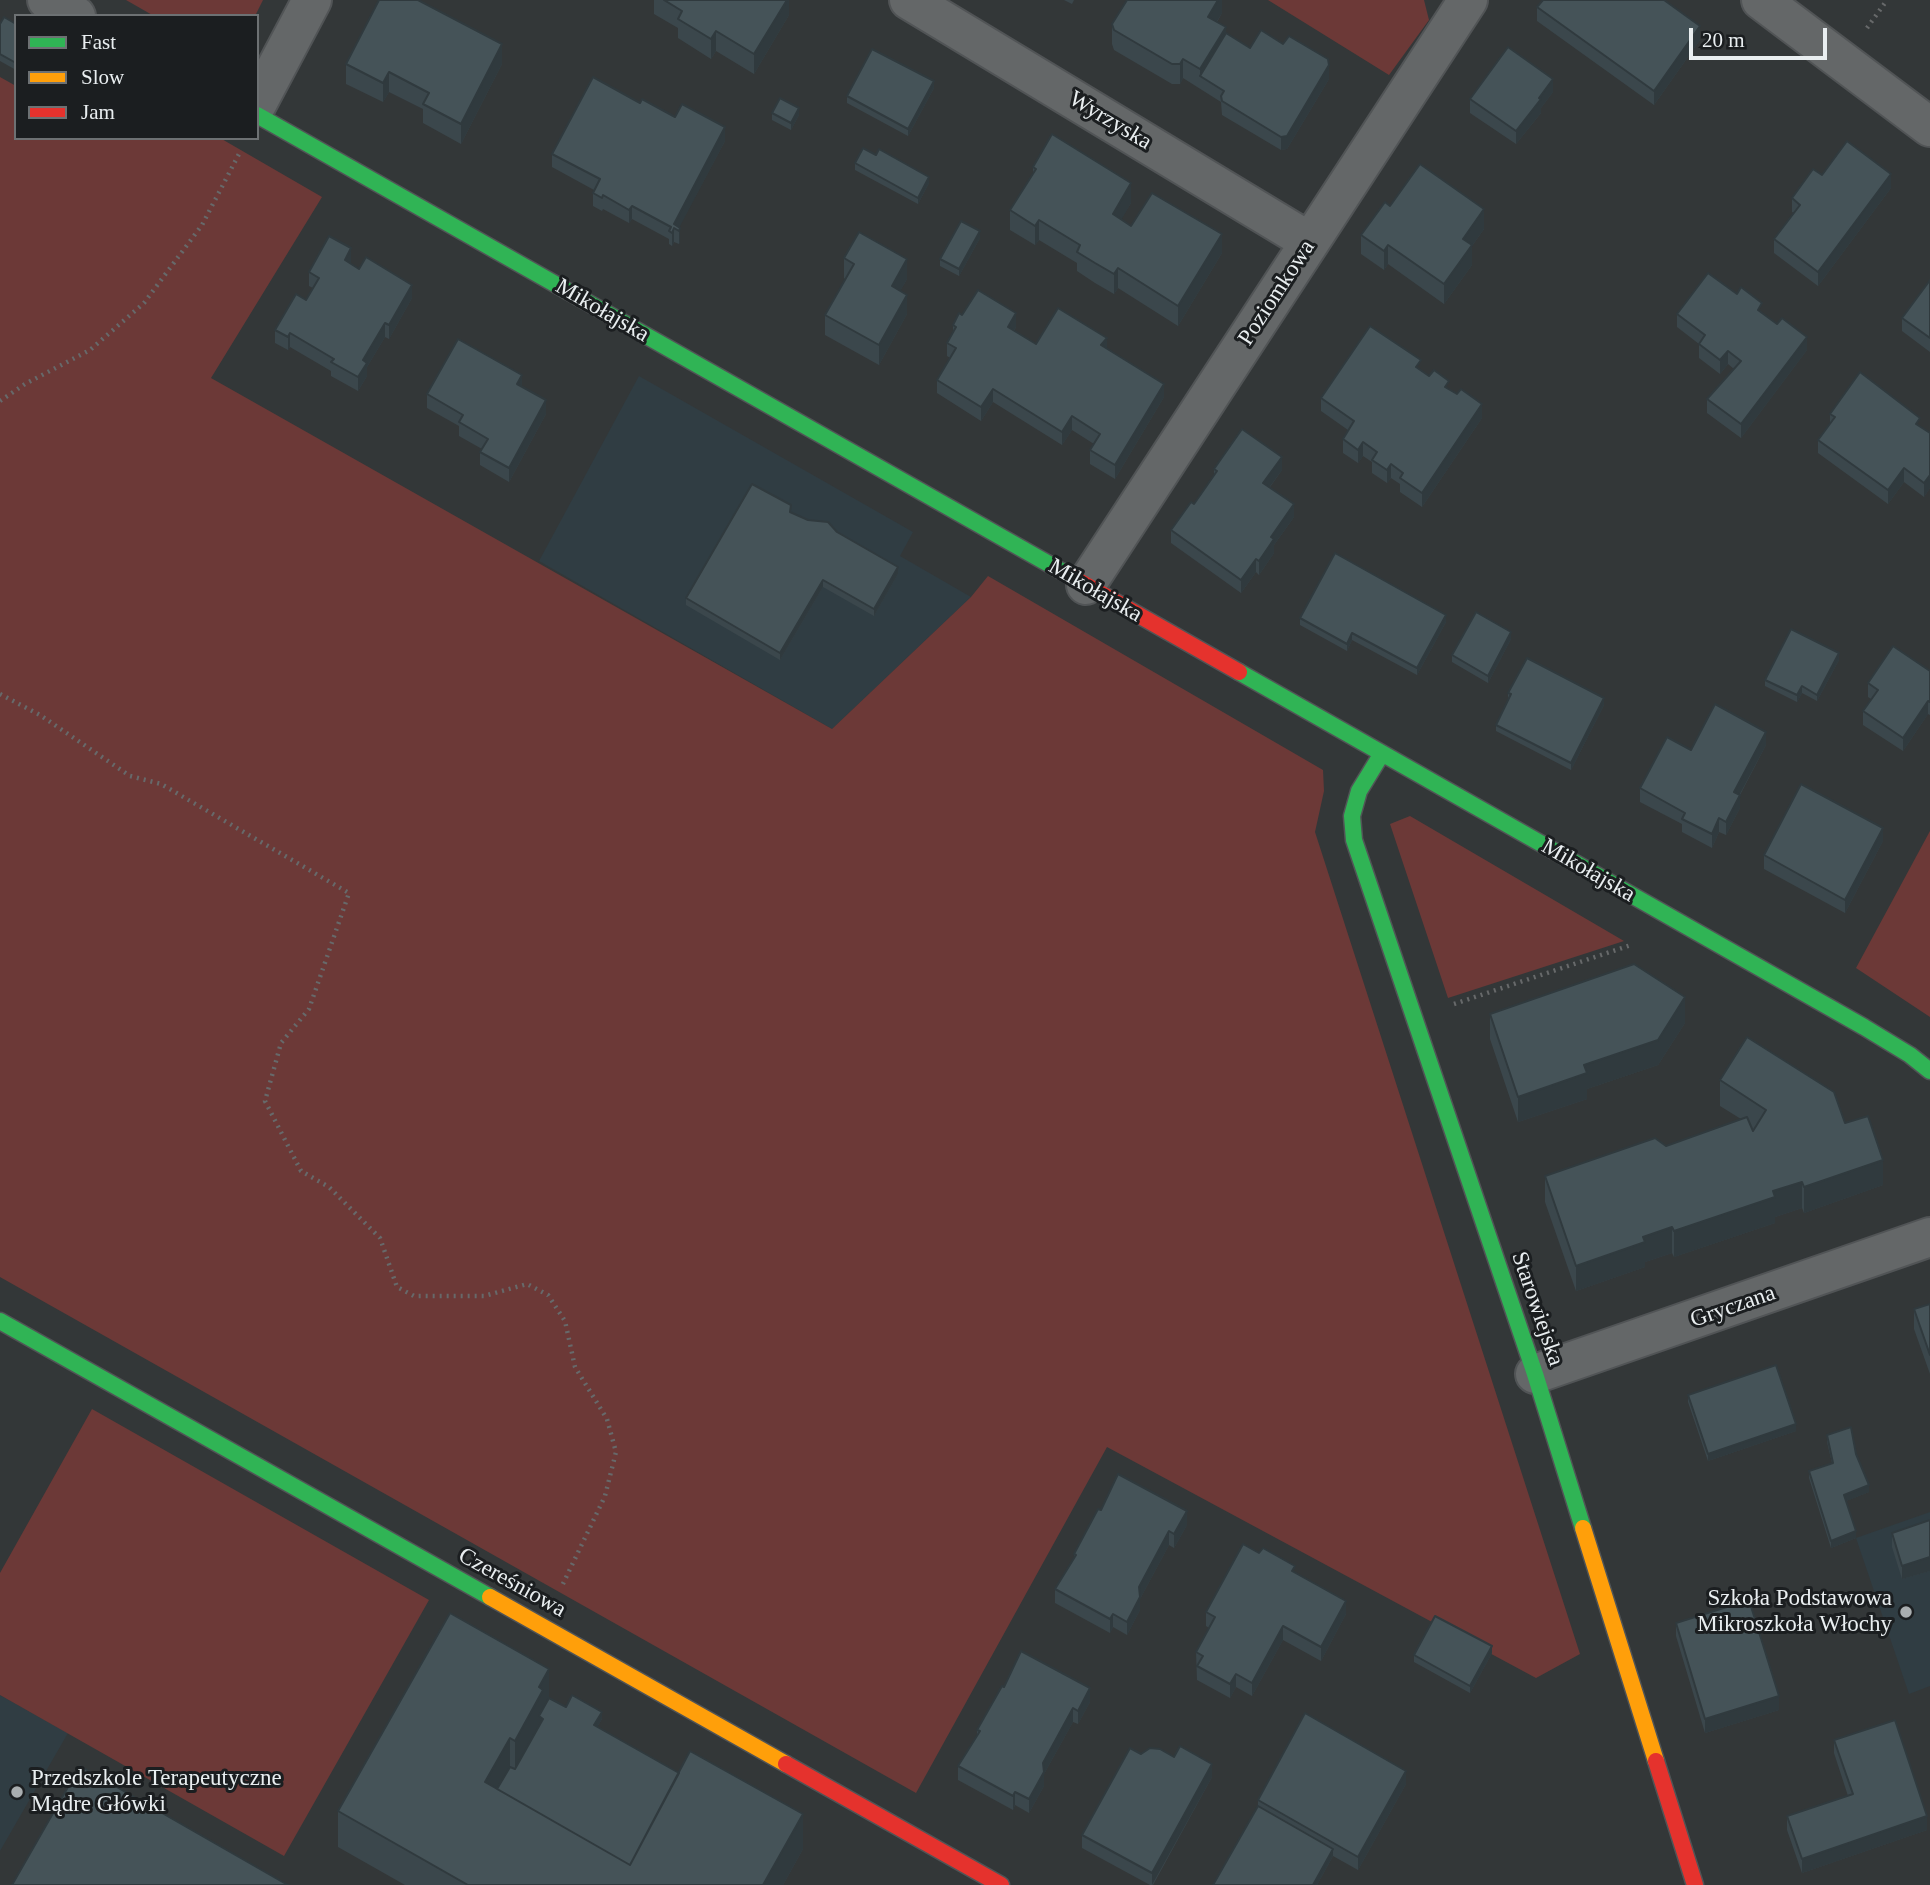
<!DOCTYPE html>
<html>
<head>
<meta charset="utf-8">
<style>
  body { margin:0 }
  #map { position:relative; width:1930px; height:1885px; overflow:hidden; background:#333738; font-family:Georgia,serif }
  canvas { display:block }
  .legend { position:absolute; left:14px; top:14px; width:245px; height:126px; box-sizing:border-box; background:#1b1e20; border:2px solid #6d7173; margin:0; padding:9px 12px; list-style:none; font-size:21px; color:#e9eef0 }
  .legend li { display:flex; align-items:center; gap:14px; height:35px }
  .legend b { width:35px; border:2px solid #6d7173 }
  .scale { position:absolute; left:1689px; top:28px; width:138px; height:32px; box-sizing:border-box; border:4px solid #e9eef0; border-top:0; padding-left:9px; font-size:21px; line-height:24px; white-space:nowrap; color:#e9eef0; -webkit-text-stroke:5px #1b1e20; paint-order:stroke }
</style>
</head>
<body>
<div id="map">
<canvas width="1930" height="1885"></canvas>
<ul class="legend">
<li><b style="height:9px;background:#30b455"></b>Fast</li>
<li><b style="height:9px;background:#ff9f0a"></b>Slow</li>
<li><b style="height:9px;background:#e5322d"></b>Jam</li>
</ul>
<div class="scale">20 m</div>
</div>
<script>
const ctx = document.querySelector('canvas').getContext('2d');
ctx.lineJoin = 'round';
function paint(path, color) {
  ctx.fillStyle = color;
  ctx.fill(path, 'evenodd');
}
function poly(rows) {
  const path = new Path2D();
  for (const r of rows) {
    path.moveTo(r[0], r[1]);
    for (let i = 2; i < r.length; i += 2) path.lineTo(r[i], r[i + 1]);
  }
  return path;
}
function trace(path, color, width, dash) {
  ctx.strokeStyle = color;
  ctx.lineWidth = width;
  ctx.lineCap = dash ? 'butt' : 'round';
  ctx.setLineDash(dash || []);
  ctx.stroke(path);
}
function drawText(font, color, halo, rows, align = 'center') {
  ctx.font = font + ' Georgia,serif';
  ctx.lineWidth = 6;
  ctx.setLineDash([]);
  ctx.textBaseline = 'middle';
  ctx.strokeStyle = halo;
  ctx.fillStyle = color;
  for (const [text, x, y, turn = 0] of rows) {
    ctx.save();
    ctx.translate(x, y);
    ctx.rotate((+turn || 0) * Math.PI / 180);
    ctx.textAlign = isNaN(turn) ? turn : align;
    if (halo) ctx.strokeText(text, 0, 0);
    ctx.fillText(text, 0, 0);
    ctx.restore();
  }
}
paint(poly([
  [639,376,913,532,900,556,971,597,832,729,539,561],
  [1930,1512,1930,1686,1909,1694,1856,1538],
  [0,1695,68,1733,0,1851]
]), '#303d43');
paint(poly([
  [126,0,263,0,255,16,154,16],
  [1268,0,1424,0,1429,20,1389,75],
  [0,77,16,86,16,138,220,138,322,197,211,378,832,729,971,597,988,576,1323,770,1324,791,1315,832,1580,1654,1536,1678,1107,1447,916,1793,0,1277],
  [1410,816,1624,941,1448,998,1390,824],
  [1930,831,1930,1017,1856,968],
  [92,1409,429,1600,284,1856,0,1695,0,1573]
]), '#6c3937');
const street = poly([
  [47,0,76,16],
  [909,0,1310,242],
  [1761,0,1930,127],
  [257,104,312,0],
  [1086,585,1468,0],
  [1535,1374,1930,1237]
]);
const fast = poly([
  [257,115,1070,576],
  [1239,672,1864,1027,1910,1055,1930,1071],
  [1381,755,1359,791,1352,816,1354,840,1535,1374,1583,1528],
  [0,1321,490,1597]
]);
const slow = poly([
  [1583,1528,1656,1761],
  [490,1597,786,1764]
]);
const jam = poly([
  [1070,576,1239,672],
  [1656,1761,1695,1885],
  [786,1764,1001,1885]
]);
trace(street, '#515456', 42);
trace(fast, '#515456', 19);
trace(slow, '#515456', 19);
trace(jam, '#515456', 19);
trace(poly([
  [1867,28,1887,0],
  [0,401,25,384,90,350,144,303,202,225,239,154],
  [0,694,40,715,130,776,161,784,349,893,309,1009,281,1043,265,1101,301,1171,329,1187,380,1238,397,1287,414,1296,484,1296,527,1284,548,1295,565,1321,575,1367,607,1419,616,1452,605,1496,561,1588],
  [1454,1004,1631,945]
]), '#67696a', 4.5, [2, 5]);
trace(street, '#646768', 38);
trace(fast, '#30b455', 16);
trace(slow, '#ff9f0a', 16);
trace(jam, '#e5322d', 16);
paint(poly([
  [654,0,789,0,789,15,754,74,716,51,711,59,678,38,678,28,654,14],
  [1064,0,1074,0,1072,4],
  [1222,0,1222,13,1217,22,1226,33,1250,48,1329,79,1287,149,1281,150,1222,115,1221,102,1183,78,1180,84,1172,84,1114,50,1112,44,1112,24],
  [1537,7,1700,40,1654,105,1537,21],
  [0,24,16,24,16,70,0,61],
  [346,64,502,64,461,144,423,123,423,109,389,92,383,102,346,84],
  [934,88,908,136,847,103,847,96],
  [1553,92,1541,108,1541,113,1516,144,1470,113,1470,99],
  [640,103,675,117,725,141,679,227,680,242,679,244,674,242,672,246,669,244,669,239,632,219,629,223,603,209,602,211,593,206,593,193,594,190,552,167,552,154],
  [772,113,799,115,791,130,772,120],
  [855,163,929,183,918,204,855,170],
  [1033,167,1131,203,1121,219,1131,226,1222,253,1178,326,1118,288,1114,294,1095,283,1077,271,1077,263,1039,240,1035,245,1010,230,1010,210,1033,174],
  [1822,175,1891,188,1818,286,1774,253,1774,239,1794,213,1792,212,1792,198],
  [1390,206,1484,229,1472,246,1472,265,1444,304,1388,264,1384,270,1361,254,1361,235],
  [980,238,959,276,940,266,940,259],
  [844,258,907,279,900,291,907,314,879,365,825,335,825,315,845,279,844,278],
  [351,262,351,264,412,298,389,339,385,337,367,367,367,376,358,391,331,376,331,371,290,347,288,350,275,343,275,330,306,300,313,288,309,286,309,272],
  [1930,280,1930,352,1902,331,1902,318],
  [1762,313,1807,350,1741,438,1707,413,1707,399,1734,369,1728,364,1720,374,1699,358,1699,344,1677,327,1677,314],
  [953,325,1016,327,1014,331,1036,344,1107,348,1164,397,1115,479,1090,464,1090,450,1094,444,1072,430,1062,445,993,402,981,421,937,393,937,380,950,358,947,356,947,343,953,333],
  [1421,370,1449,389,1482,418,1422,507,1400,492,1400,484,1391,478,1387,483,1372,473,1372,462,1363,456,1358,463,1343,453,1343,439,1348,430,1321,411,1321,398],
  [522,386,546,414,509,482,480,465,480,452,482,449,459,436,459,426,427,408,427,394],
  [1830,414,1920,427,1930,433,1930,488,1924,497,1904,482,1888,504,1818,453,1818,440,1830,424],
  [1214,469,1282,470,1270,487,1294,517,1274,545,1274,553,1259,575,1256,572,1241,593,1171,543,1171,530,1194,504,1214,476],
  [791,512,837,532,898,574,874,616,823,587,780,660,686,605,686,598],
  [1300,618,1446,622,1417,675,1352,640,1347,651,1300,625],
  [1511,639,1488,683,1452,662,1452,655],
  [1839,660,1817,701,1802,693,1797,702,1765,686,1765,680],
  [1930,671,1930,715,1928,714,1903,751,1863,725,1863,711,1871,699,1868,697,1868,683],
  [1508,693,1604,705,1571,770,1496,731,1496,725,1508,700],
  [1766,745,1740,795,1740,808,1726,835,1719,832,1712,848,1682,832,1682,824,1640,802,1640,788,1691,750],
  [1883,841,1845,913,1764,869,1764,855],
  [1490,1014,1685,1023,1658,1065,1587,1089,1587,1099,1518,1122,1490,1039],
  [1720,1080,1845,1123,1883,1185,1804,1213,1802,1208,1775,1217,1775,1223,1674,1257,1672,1253,1645,1262,1645,1267,1576,1291,1545,1202,1545,1176,1666,1146,1741,1119,1720,1106],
  [1930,1304,1930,1374,1914,1329,1914,1309],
  [1688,1395,1796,1431,1708,1461,1688,1402],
  [1827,1435,1856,1454,1869,1492,1846,1501,1856,1538,1831,1548,1809,1478,1809,1471,1832,1463,1827,1442],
  [1930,1520,1930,1571,1902,1579,1892,1547,1892,1533],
  [1187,1525,1174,1548,1169,1545,1140,1599,1140,1610,1127,1635,1113,1627,1110,1633,1055,1603,1055,1589,1074,1559,1074,1554],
  [1295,1573,1346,1614,1321,1661,1283,1640,1252,1696,1236,1687,1230,1698,1197,1680,1196,1652,1209,1628,1206,1626,1206,1612],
  [1676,1623,1779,1710,1705,1733,1676,1636],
  [1492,1653,1470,1693,1414,1662,1414,1655],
  [1004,1687,1090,1702,1078,1724,1073,1722,1044,1774,1044,1786,1029,1813,1015,1805,1013,1810,958,1780,958,1766,977,1735,977,1730],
  [549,1698,566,1707,602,1719,597,1727,803,1849,783,1885,405,1885,338,1847,338,1811],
  [1834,1740,1927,1830,1802,1873,1787,1830,1787,1816,1848,1796,1834,1753],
  [1141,1754,1212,1777,1153,1885,1150,1885,1082,1848,1082,1835],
  [1406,1784,1358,1870,1333,1856,1317,1885,1213,1885,1258,1806,1258,1800]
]), '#3b474c');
paint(poly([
  [787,0,789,0,789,15,754,74,754,54],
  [1218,0,1222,0,1222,13,1208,36,1208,17],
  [1700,26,1700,40,1654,105,1654,91],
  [1226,27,1226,47,1200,76,1200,89,1200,69],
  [716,31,716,51,711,59,711,39],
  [502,44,502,64,461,144,461,124],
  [1183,59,1183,78,1180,84,1180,64],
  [1329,65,1329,79,1287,149,1281,150,1281,137],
  [389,72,389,92,383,102,383,83],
  [1553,79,1553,92,1541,108,1541,113,1516,144,1516,131],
  [934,81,934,88,908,136,908,129],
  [799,108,799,115,791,130,791,123],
  [725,127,725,141,678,230,674,228,674,242,672,246,672,233,674,224],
  [1891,174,1891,188,1818,286,1818,272],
  [929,177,929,183,918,204,918,198],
  [1131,183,1131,203,1113,234,1113,214],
  [632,206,632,219,629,223,629,210],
  [1484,209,1484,229,1472,246,1472,265,1444,304,1444,284,1463,239],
  [1039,220,1039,240,1035,245,1035,226],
  [680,228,680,242,679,244,679,231],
  [980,231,980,238,959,276,959,269],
  [1222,234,1222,253,1178,326,1178,306],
  [1388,245,1388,264,1384,270,1384,251],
  [351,248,351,262,345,274,345,260],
  [907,259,907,279,892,306,892,286],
  [1118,268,1118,288,1114,294,1114,274],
  [412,285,412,298,389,339,389,325],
  [907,295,907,314,879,365,879,345],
  [1016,313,1016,327,1008,340,1008,327],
  [385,323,385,337,367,367,367,376,358,391,358,377,363,360],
  [290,333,290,347,288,350,288,337],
  [1807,337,1807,350,1741,438,1741,424],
  [1107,338,1107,351,1101,345],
  [1728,351,1728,364,1720,374,1720,360],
  [522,375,522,389,517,384],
  [1164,384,1164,397,1115,479,1115,465],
  [993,389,993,402,981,421,981,407],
  [546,400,546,414,509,482,509,468],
  [1482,404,1482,418,1422,507,1422,493],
  [1072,416,1072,430,1062,445,1062,432],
  [1363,442,1363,456,1358,463,1358,450],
  [1282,457,1282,470,1263,496,1263,483],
  [1391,464,1391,478,1387,483,1387,470],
  [1904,468,1904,482,1888,504,1888,490],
  [1930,475,1930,488,1924,497,1924,483],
  [1294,504,1294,517,1274,545,1274,553,1259,575,1259,561,1271,537],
  [1256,559,1256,572,1241,593,1241,580],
  [898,567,898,574,874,616,874,609],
  [823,580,823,587,780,660,780,653],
  [1446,615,1446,622,1417,675,1417,668],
  [1511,632,1511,639,1488,683,1488,676],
  [1352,633,1352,640,1347,651,1347,644],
  [1839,653,1839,660,1817,701,1817,695],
  [1802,686,1802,693,1797,702,1797,695],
  [1604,698,1604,705,1571,770,1571,763],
  [1928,701,1928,714,1903,751,1903,738],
  [1766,732,1766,745,1734,805,1734,792],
  [1740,795,1740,808,1726,835,1726,822],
  [1719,818,1719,832,1712,848,1712,834],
  [1883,828,1883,841,1845,913,1845,900],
  [1685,997,1685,1023,1658,1065,1587,1089,1587,1099,1518,1122,1518,1097,1584,1065],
  [1883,1160,1883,1185,1804,1213,1804,1187],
  [1802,1182,1802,1208,1775,1217,1775,1223,1674,1257,1674,1231,1773,1191],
  [1672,1227,1672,1253,1645,1262,1645,1267,1576,1291,1576,1266,1643,1237],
  [1796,1424,1796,1431,1708,1461,1708,1454],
  [1869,1485,1869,1492,1844,1502,1844,1495],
  [1187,1511,1187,1525,1174,1548,1174,1534],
  [1169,1531,1169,1545,1140,1599,1140,1610,1127,1635,1127,1622,1139,1587],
  [1856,1531,1856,1538,1831,1548,1831,1541],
  [1930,1557,1930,1571,1902,1579,1902,1566],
  [1346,1601,1346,1614,1321,1661,1321,1647],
  [1113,1614,1113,1627,1110,1633,1110,1619],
  [1283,1626,1283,1640,1252,1696,1252,1683],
  [1492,1646,1492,1653,1470,1693,1470,1686],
  [549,1669,549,1705,543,1726,515,1776,515,1741,539,1687],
  [1236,1674,1236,1687,1230,1698,1230,1684],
  [1090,1688,1090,1702,1078,1724,1078,1711],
  [1779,1696,1779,1710,1705,1733,1705,1719],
  [1073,1708,1073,1722,1044,1774,1044,1786,1029,1813,1029,1799,1043,1763],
  [602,1712,602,1719,594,1732,594,1725],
  [510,1738,510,1773,488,1813,485,1782],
  [1212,1764,1212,1777,1152,1885,1152,1873],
  [1406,1771,1406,1784,1358,1870,1358,1857],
  [1015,1792,1015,1805,1013,1810,1013,1796],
  [803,1814,803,1849,783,1885,763,1885],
  [1927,1816,1927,1830,1802,1873,1802,1859],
  [1333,1849,1333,1856,1317,1885,1313,1885]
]), '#303a3e');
const building = poly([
  [379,0,418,0,502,44,461,124,423,104,429,93,389,72,383,83,346,64,379,0],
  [664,0,787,0,754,54,716,31,711,39,678,19,682,11,664,0],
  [1127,0,1218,0,1208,17,1226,27,1200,69,1183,59,1180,64,1172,64,1114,30,1112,24,1127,0],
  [1543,0,1664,0,1700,26,1654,91,1537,7,1543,0],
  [4,17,16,24,16,63,0,54,0,24,4,17],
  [1261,30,1283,44,1289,36,1328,59,1329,65,1287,136,1281,137,1222,101,1221,96,1224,91,1200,76,1226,33,1250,48,1261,30],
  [1508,47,1553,79,1539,98,1541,99,1516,131,1470,99,1508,47],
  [872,49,934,81,908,129,847,96,872,49],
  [593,77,640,103,642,99,675,117,682,104,725,127,674,224,680,228,679,231,674,228,672,233,669,231,671,227,632,206,629,210,603,195,602,198,593,193,600,179,552,154,593,77],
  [780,98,799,108,791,123,772,113,780,98],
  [1052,134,1131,183,1113,214,1131,226,1152,193,1222,234,1178,306,1118,268,1114,274,1095,263,1077,252,1080,245,1039,220,1035,226,1010,210,1036,169,1033,167,1052,134],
  [1847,141,1891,174,1818,272,1774,239,1800,205,1792,198,1813,169,1822,175,1847,141],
  [863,148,876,155,879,149,929,177,918,198,855,163,863,148],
  [1420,164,1484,209,1463,239,1472,245,1444,284,1388,245,1384,251,1361,235,1385,202,1390,206,1420,164],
  [961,221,980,231,959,269,940,259,961,221],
  [859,232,907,259,892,286,907,295,879,345,825,315,854,264,844,258,859,232],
  [329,236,351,248,345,260,359,269,366,257,412,285,389,325,385,323,363,360,367,363,358,377,331,362,334,359,290,333,288,337,275,330,296,294,306,300,319,278,309,272,329,236],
  [1708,273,1737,294,1741,287,1762,303,1758,310,1777,324,1782,318,1807,337,1741,424,1707,399,1741,361,1728,351,1720,360,1699,344,1705,335,1677,314,1708,273],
  [1930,280,1930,338,1902,318,1930,280],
  [978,290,1016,313,1008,327,1036,344,1058,308,1107,338,1101,345,1164,384,1115,465,1090,450,1100,434,1072,416,1062,432,993,389,981,407,937,380,956,348,947,343,956,327,953,325,959,313,962,315,978,290],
  [1370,326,1421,360,1416,367,1429,376,1434,370,1449,381,1445,387,1457,394,1461,389,1482,404,1422,493,1400,478,1403,473,1391,464,1387,470,1372,460,1377,452,1363,442,1358,450,1343,439,1354,421,1321,398,1370,326],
  [458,339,522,375,517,384,546,400,509,468,480,452,488,439,459,422,463,415,427,394,458,339],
  [1860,372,1920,418,1916,424,1930,433,1930,475,1924,483,1904,468,1888,490,1818,440,1835,417,1830,414,1860,372],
  [1242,429,1282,457,1263,483,1294,504,1271,537,1274,539,1259,561,1256,559,1241,580,1171,530,1191,502,1194,504,1217,471,1214,469,1242,429],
  [752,484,791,505,790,512,808,520,828,522,837,532,898,567,874,609,823,580,780,653,686,598,752,484],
  [1335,553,1446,615,1417,668,1352,633,1347,644,1300,618,1335,553],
  [1476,612,1511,632,1488,676,1452,655,1476,612],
  [1791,629,1839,653,1817,695,1802,686,1797,695,1765,680,1791,629],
  [1893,646,1930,671,1930,702,1928,701,1903,738,1863,711,1878,690,1868,683,1893,646],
  [1527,658,1604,698,1571,763,1496,725,1511,694,1508,693,1527,658],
  [1715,704,1766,732,1734,792,1740,795,1726,822,1719,818,1712,834,1682,819,1685,813,1640,788,1667,737,1691,750,1715,704],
  [1801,784,1883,828,1845,900,1764,855,1801,784],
  [1634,964,1685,997,1658,1040,1584,1065,1587,1073,1518,1097,1490,1014,1634,964],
  [1747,1037,1834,1092,1845,1123,1868,1116,1883,1160,1804,1187,1802,1182,1773,1191,1775,1197,1674,1231,1672,1227,1643,1237,1645,1242,1576,1266,1545,1176,1655,1138,1666,1146,1747,1117,1753,1131,1766,1110,1720,1080,1747,1037],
  [1930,1304,1930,1355,1914,1309,1930,1304],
  [1776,1365,1796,1424,1708,1454,1688,1395,1776,1365],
  [1851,1427,1856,1454,1869,1485,1844,1495,1856,1531,1831,1541,1809,1471,1833,1463,1827,1435,1851,1427],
  [1118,1474,1187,1511,1174,1534,1169,1531,1139,1587,1140,1597,1127,1622,1113,1614,1110,1619,1055,1589,1076,1555,1074,1554,1098,1509,1101,1510,1118,1474],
  [1930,1520,1930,1557,1902,1566,1892,1533,1930,1520],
  [1243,1544,1259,1553,1263,1548,1295,1566,1292,1571,1346,1601,1321,1647,1283,1626,1252,1683,1236,1674,1230,1684,1197,1666,1203,1656,1196,1652,1215,1617,1206,1612,1243,1544],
  [1749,1600,1779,1696,1705,1719,1676,1623,1749,1600],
  [450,1613,549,1669,539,1687,543,1690,515,1741,510,1738,485,1782,630,1865,690,1751,803,1814,763,1885,468,1885,338,1811,450,1613],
  [1435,1616,1492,1646,1470,1686,1414,1655,1435,1616],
  [1021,1651,1090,1688,1078,1711,1073,1708,1043,1763,1044,1772,1029,1799,1015,1792,1013,1796,958,1766,980,1731,977,1730,1002,1686,1004,1687,1021,1651],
  [572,1695,602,1712,594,1725,679,1773,630,1865,497,1789,510,1767,515,1769,543,1719,539,1716,549,1698,566,1707,572,1695],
  [1305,1713,1406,1771,1358,1857,1258,1800,1305,1713],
  [1895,1720,1927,1816,1802,1859,1787,1816,1853,1794,1834,1740,1895,1720],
  [1180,1746,1212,1764,1152,1873,1082,1835,1130,1748,1141,1754,1150,1748,1160,1749,1174,1757,1180,1746],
  [80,1766,288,1885,12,1885,80,1766],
  [1258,1806,1333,1849,1313,1885,1213,1885,1258,1806]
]);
paint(building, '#455358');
trace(building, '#303a3e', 2);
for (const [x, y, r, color] of [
  [1906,1612,7,"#a9aeb0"],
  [17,1792,7,"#a9aeb0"]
]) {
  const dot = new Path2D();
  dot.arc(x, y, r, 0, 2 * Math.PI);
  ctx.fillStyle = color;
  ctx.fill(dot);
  trace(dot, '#1b1e20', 2.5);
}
drawText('23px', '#e9eef0', '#1b1e20', [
  ["Wyrzyska",1110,121,31],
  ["Poziomkowa",1277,293,-57],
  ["Mikołajska",602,311,30],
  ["Mikołajska",1095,591,30],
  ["Mikołajska",1588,871,30],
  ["Gryczana",1733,1307,-19],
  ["Starowiejska",1537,1309,71],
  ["Czereśniowa",512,1583,29]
]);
drawText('23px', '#e9eef0', '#1b1e20', [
  ["Szkoła Podstawowa",1892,1599],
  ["Mikroszkoła Włochy",1892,1625],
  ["Przedszkole Terapeutyczne",31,1779,"left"],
  ["Mądre Główki",31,1805,"left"]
], 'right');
</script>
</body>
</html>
